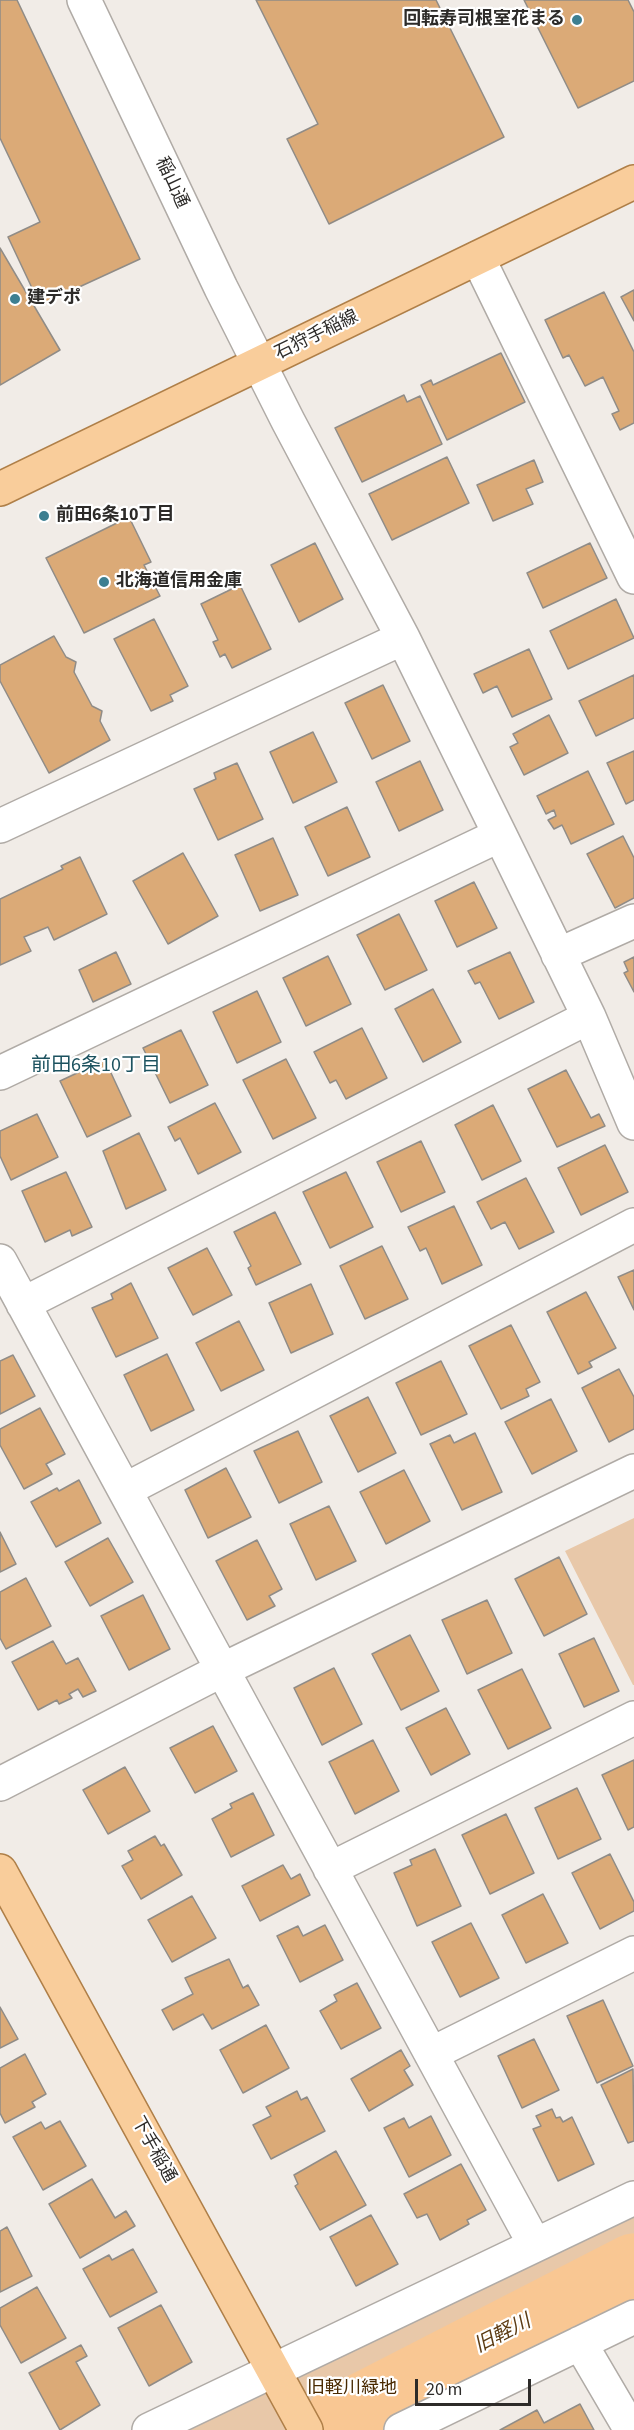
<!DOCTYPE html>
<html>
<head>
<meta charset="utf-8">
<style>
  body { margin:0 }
  #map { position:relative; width:634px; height:2430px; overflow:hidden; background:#f1ece7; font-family:"Source Sans 3",sans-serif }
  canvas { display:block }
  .scale { position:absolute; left:415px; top:2379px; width:116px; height:27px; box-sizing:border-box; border:3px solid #2d2b29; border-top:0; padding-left:8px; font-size:18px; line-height:21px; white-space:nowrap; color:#2d2b29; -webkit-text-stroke:4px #fff; paint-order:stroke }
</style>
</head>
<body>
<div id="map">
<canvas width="634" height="2430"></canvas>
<div class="scale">20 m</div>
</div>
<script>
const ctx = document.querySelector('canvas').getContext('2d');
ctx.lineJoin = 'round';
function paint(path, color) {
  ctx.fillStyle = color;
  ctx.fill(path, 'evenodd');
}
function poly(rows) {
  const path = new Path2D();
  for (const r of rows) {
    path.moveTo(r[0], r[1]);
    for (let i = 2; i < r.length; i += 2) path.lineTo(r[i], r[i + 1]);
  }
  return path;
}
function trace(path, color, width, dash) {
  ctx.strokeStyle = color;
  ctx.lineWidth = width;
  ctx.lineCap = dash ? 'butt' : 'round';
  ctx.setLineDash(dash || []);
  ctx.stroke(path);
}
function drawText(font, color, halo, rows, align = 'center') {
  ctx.font = font + ' "Source Sans 3","Noto Sans JP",sans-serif';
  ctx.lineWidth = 4.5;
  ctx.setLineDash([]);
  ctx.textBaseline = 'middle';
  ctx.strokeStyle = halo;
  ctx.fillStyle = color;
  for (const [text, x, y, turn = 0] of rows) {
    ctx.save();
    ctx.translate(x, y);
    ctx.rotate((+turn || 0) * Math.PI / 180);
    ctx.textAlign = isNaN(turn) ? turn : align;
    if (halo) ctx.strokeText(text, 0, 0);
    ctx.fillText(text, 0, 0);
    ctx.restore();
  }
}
paint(poly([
  [634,1518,634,1685,633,1685,565,1551],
  [634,2208,634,2293,359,2430,172,2430]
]), '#e8c8a9');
trace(poly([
  [340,2419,634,2268]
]), '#f9c793', 69);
const building = poly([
  [0,0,17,0,140,259,40,305,8,237,40,222,0,138,0,0],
  [256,0,436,0,504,137,329,224,287,139,318,124,256,0],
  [524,0,628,0,634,12,634,81,578,108,524,0],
  [0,248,60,350,0,385,0,248],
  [634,290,634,321,621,297,634,290],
  [604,292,634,352,634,423,620,430,612,414,619,411,603,377,585,386,569,355,563,358,545,320,604,292],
  [501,353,525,402,447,440,421,385,431,380,433,385,501,353],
  [404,395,407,402,420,396,442,444,362,482,335,428,404,395],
  [447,457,469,503,392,540,369,494,447,457],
  [534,460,543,482,526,489,533,504,493,521,477,485,534,460],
  [129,517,151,562,144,565,160,596,84,633,46,558,129,517],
  [315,543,343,599,299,622,271,565,315,543],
  [590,543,607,578,543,608,527,573,590,543],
  [240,585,271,649,232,668,225,654,220,657,213,642,218,640,201,604,240,585],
  [616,599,634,638,568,669,550,631,616,599],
  [154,619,188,686,170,695,173,701,151,711,114,639,154,619],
  [54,636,66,657,76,662,74,672,92,706,102,711,100,721,110,740,49,773,0,681,0,665,54,636],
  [529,649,552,699,512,717,497,686,483,693,474,674,529,649],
  [634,675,634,718,596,736,579,701,634,675],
  [383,685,410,741,372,759,345,703,383,685],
  [549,715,568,753,524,775,510,747,518,743,513,734,549,715],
  [313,732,337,782,293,803,270,752,313,732],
  [634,751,634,800,626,804,607,763,634,751],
  [420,761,443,810,399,831,376,782,420,761],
  [237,763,263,819,218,840,194,789,216,779,214,773,237,763],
  [588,771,614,824,571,844,562,825,554,829,548,820,556,816,554,810,546,814,537,796,588,771],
  [347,807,370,857,328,876,305,827,347,807],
  [623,836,634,858,634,898,615,908,587,854,623,836],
  [273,838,298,895,260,911,235,855,273,838],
  [183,853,218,916,168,944,133,881,183,853],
  [80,857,107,914,54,940,48,927,24,937,31,951,0,965,0,899,63,869,61,866,80,857],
  [474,882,497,928,457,947,435,901,474,882],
  [399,914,427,970,385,990,357,935,399,914],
  [116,952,131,984,93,1002,79,970,116,952],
  [510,952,534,1002,499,1019,480,982,475,984,468,971,510,952],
  [328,956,351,1004,306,1026,283,978,328,956],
  [634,957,634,992,624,973,628,971,624,962,634,957],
  [433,989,461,1042,423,1062,395,1009,433,989],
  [257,991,281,1042,237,1063,213,1012,257,991],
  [362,1028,387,1078,346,1099,336,1080,330,1083,314,1052,362,1028],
  [181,1030,208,1085,170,1103,143,1048,181,1030],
  [286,1059,316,1118,273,1139,243,1080,286,1059],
  [105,1060,131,1116,87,1137,60,1081,105,1060],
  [566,1070,591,1118,599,1114,605,1126,557,1147,528,1089,566,1070],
  [215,1103,241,1152,198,1174,180,1138,175,1141,168,1127,215,1103],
  [493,1105,521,1161,482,1180,455,1125,493,1105],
  [37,1114,58,1157,11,1180,0,1156,0,1131,37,1114],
  [139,1133,166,1190,126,1209,103,1151,139,1133],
  [421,1141,445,1192,401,1212,377,1162,421,1141],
  [605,1145,628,1192,581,1215,558,1168,605,1145],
  [66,1172,92,1227,72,1236,70,1230,45,1242,22,1191,66,1172],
  [346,1172,373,1227,330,1248,303,1192,346,1172],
  [526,1178,554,1232,519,1249,505,1222,491,1229,477,1202,526,1178],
  [454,1206,482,1265,442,1284,426,1248,420,1251,408,1227,454,1206],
  [275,1212,301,1264,256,1285,248,1268,251,1266,234,1232,275,1212],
  [382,1246,408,1299,365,1319,340,1266,382,1246],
  [207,1248,232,1295,193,1315,168,1268,207,1248],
  [634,1270,634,1310,618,1277,634,1270],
  [131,1283,158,1338,116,1357,92,1308,113,1299,111,1294,131,1283],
  [311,1284,333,1334,291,1353,269,1303,311,1284],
  [586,1292,616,1348,589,1362,592,1367,578,1374,547,1312,586,1292],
  [239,1321,264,1370,221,1391,196,1343,239,1321],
  [511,1325,540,1382,526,1389,529,1396,501,1409,469,1346,511,1325],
  [167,1354,194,1410,151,1431,124,1375,167,1354],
  [13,1355,35,1396,0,1414,0,1361,13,1355],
  [441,1361,467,1414,421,1435,396,1383,441,1361],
  [619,1369,634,1397,634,1429,609,1442,582,1388,619,1369],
  [368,1397,396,1453,358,1472,330,1416,368,1397],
  [551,1399,577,1451,532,1474,505,1422,551,1399],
  [40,1408,65,1454,46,1464,52,1474,24,1489,0,1445,0,1429,40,1408],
  [298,1431,322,1482,279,1503,254,1451,298,1431],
  [475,1433,502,1492,462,1510,430,1444,450,1435,454,1443,475,1433],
  [226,1468,251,1517,208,1538,185,1490,226,1468],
  [404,1470,430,1521,386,1544,360,1492,404,1470],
  [79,1480,101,1523,56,1547,31,1502,57,1488,59,1491,79,1480],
  [329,1506,356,1561,316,1580,290,1524,329,1506],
  [0,1532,16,1564,0,1572,0,1532],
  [108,1538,133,1582,90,1606,65,1562,108,1538],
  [257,1540,282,1589,269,1596,275,1606,247,1620,216,1561,257,1540],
  [559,1557,587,1614,544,1636,515,1579,559,1557],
  [26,1578,51,1626,6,1649,0,1638,0,1592,26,1578],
  [143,1595,170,1649,129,1670,101,1616,143,1595],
  [487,1600,512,1653,467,1674,442,1620,487,1600],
  [410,1635,439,1691,401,1710,372,1654,410,1635],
  [594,1638,619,1691,584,1707,559,1654,594,1638],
  [53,1641,66,1664,78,1658,96,1691,83,1697,78,1689,69,1694,72,1698,59,1704,57,1700,38,1710,12,1662,53,1641],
  [334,1668,362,1724,322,1745,294,1688,334,1668],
  [522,1669,551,1728,508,1749,478,1690,522,1669],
  [446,1708,470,1754,431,1775,406,1728,446,1708],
  [213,1726,237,1771,195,1793,170,1748,213,1726],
  [373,1740,399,1791,355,1814,329,1762,373,1740],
  [634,1760,634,1827,628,1830,602,1775,634,1760],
  [125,1767,150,1811,108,1834,83,1790,125,1767],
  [577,1788,601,1839,558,1859,535,1808,577,1788],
  [253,1793,274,1835,231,1857,212,1819,232,1808,230,1804,253,1793],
  [506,1814,534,1873,490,1894,462,1835,506,1814],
  [155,1836,161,1846,164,1844,182,1875,141,1899,122,1866,133,1860,128,1851,155,1836],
  [435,1849,461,1906,417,1926,394,1873,412,1865,410,1860,435,1849],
  [610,1854,634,1902,634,1911,600,1929,572,1873,610,1854],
  [283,1865,291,1879,300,1874,310,1895,260,1921,242,1886,283,1865],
  [543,1894,568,1943,526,1963,502,1915,543,1894],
  [192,1896,216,1938,172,1962,148,1920,192,1896],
  [471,1923,499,1978,460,1997,432,1942,471,1923],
  [325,1925,343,1960,300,1982,277,1936,298,1926,303,1936,325,1925],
  [229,1959,243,1988,248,1985,259,2005,212,2029,203,2014,173,2030,162,2010,193,1994,185,1978,229,1959],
  [357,1983,381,2028,341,2049,320,2011,337,2001,334,1995,357,1983],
  [603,2000,633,2066,597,2083,567,2016,603,2000],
  [0,2007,18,2039,0,2048,0,2007],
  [266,2025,289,2068,243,2093,220,2050,266,2025],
  [534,2039,559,2090,522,2108,498,2056,534,2039],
  [401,2050,410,2066,404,2070,413,2085,369,2111,351,2079,401,2050],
  [25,2054,46,2094,32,2102,35,2107,5,2123,0,2113,0,2068,25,2054],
  [633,2069,634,2141,628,2143,601,2085,633,2069],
  [297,2091,301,2100,307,2097,325,2131,271,2159,253,2125,271,2116,266,2107,297,2091],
  [552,2109,556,2118,560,2117,563,2122,572,2117,594,2164,558,2181,533,2129,541,2126,536,2116,552,2109],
  [431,2116,451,2155,409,2177,384,2128,404,2118,409,2128,431,2116],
  [60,2121,86,2166,43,2190,13,2137,41,2122,45,2129,60,2121],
  [336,2151,366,2205,320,2230,295,2186,298,2184,294,2175,336,2151],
  [461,2164,486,2210,467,2220,469,2224,440,2240,427,2214,417,2218,404,2194,461,2164],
  [92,2179,115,2218,126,2211,135,2226,80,2258,49,2204,92,2179],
  [371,2215,398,2264,356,2286,330,2237,371,2215],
  [7,2227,32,2276,0,2292,0,2231,7,2227],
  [133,2249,157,2292,110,2317,83,2269,109,2255,112,2260,133,2249],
  [37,2287,66,2338,21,2363,0,2325,0,2308,37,2287],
  [161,2305,192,2362,149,2386,118,2328,161,2305],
  [81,2345,87,2356,76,2362,100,2405,60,2430,29,2373,81,2345],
  [580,2404,594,2430,500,2430,537,2410,544,2423,580,2404]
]);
paint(building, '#dbaa77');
trace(building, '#908c87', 1.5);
const minor = poly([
  [84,0,221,288,288,421,403,638,500,835,589,1017,634,1123],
  [478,258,634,577],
  [0,826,403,638],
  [558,955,634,921],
  [0,1073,500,835],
  [0,1261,535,2245],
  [23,1304,589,1017],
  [125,1490,634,1225],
  [0,1784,222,1670,634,1471],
  [330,1869,634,1718],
  [431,2054,634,1953],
  [580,2343,631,2430],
  [149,2430,634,2198],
  [401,2430,634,2317]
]);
const major = poly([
  [0,489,634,182],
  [0,1871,306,2430]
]);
trace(minor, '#b0aba6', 36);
trace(major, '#af7f48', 36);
trace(minor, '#fff', 33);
trace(major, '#f9cd9b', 33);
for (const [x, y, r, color] of [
  [577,20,6,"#3d7f91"],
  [15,299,6,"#3d7f91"],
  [44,516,6,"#3d7f91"],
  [104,582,6,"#3d7f91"]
]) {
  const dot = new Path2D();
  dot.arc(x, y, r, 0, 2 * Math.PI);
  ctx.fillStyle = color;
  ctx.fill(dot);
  trace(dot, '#fff', 2);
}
drawText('bold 18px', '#2d2b29', '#fff', [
  ["回転寿司根室花まる",565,20,"right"],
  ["建デポ",27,299],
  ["前田6条10丁目",56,516],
  ["北海道信用金庫",116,582]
], 'left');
drawText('18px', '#2d2b29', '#fff', [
  ["稲山通",171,183,65],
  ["石狩手稲線",317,336,-26],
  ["下手稲通",153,2150,61]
]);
drawText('18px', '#492900', '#fff', [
  ["旧軽川緑地",352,2389]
]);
drawText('20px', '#1c525f', '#fff', [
  ["前田6条10丁目",96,1067]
]);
drawText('italic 20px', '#5d3c14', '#fff', [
  ["旧軽川",503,2335,-27]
]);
</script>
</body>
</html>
